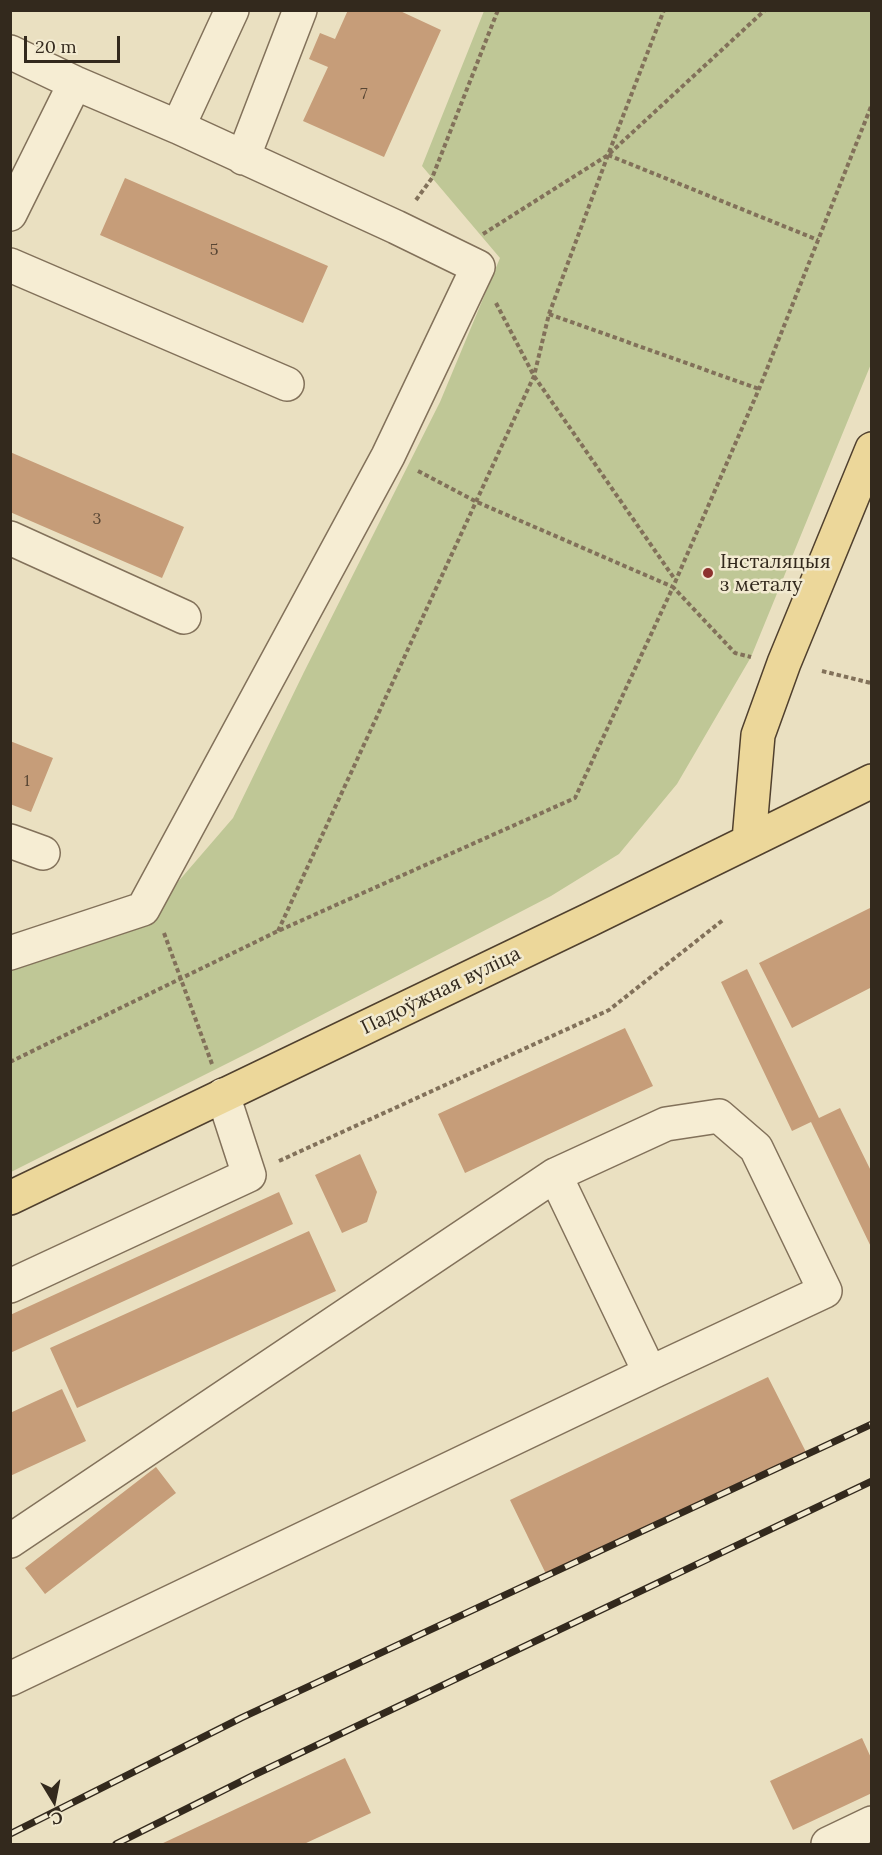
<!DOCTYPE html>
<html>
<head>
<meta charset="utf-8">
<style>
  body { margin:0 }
  #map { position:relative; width:882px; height:1855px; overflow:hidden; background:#eae0c1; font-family:Lora,serif }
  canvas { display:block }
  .frame { position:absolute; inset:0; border:12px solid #33291d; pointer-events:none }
  .north { position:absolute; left:24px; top:1771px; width:60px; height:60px; -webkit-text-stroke:4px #f2ead0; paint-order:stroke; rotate:170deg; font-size:16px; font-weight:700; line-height:24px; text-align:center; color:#33291d }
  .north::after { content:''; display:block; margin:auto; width:21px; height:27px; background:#33291d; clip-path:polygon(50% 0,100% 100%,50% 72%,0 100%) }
  .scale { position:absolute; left:24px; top:36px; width:96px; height:27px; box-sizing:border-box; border:3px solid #33291d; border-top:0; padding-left:8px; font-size:18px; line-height:21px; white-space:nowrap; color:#33291d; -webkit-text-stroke:4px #f2ead0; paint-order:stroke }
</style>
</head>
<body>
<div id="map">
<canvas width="882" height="1855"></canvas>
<div class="frame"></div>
<div class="north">С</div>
<div class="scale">20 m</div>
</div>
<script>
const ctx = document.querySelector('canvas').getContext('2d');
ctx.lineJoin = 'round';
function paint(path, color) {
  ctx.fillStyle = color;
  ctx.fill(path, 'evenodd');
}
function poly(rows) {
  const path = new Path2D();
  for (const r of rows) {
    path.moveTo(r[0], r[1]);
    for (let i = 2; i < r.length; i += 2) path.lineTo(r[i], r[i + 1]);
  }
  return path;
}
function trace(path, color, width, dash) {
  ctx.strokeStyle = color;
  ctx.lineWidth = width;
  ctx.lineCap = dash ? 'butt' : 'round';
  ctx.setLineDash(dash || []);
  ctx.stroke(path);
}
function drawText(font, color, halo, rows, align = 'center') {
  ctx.font = font + ' Lora,serif';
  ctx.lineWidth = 5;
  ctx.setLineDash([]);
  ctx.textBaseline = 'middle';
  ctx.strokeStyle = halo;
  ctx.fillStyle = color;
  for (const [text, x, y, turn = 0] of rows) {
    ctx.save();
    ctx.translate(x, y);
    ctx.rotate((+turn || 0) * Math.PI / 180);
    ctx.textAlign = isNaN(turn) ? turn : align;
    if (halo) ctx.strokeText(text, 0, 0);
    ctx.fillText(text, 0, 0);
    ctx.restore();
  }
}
paint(poly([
  [484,11,871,11,871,364,751,657,677,784,619,854,551,896,260,1047,11,1172,11,966,158,905,233,818,304,672,440,402,500,258,422,166]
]), '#bfc796');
paint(poly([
  [348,10,398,10,441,30,384,157,303,121,328,67,309,59,320,33,335,39],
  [125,178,328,266,303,323,100,235],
  [10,452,184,527,162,578,10,512],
  [10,741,53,758,31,812,10,804],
  [872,907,872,987,792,1028,759,963],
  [747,969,819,1118,840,1108,872,1173,872,1249,811,1122,792,1131,721,982],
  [625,1028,653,1086,465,1173,438,1114],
  [360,1154,377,1192,367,1222,342,1233,315,1175],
  [279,1192,293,1224,10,1353,10,1315],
  [309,1231,336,1291,77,1408,50,1348],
  [768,1377,806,1452,546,1574,510,1500],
  [62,1389,86,1441,10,1476,10,1413],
  [156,1467,176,1493,45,1594,25,1568],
  [862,1738,872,1760,872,1793,793,1830,770,1781],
  [345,1758,371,1813,304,1844,161,1844]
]), '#c69d79');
const minor = poly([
  [10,52,75,83,178,127,396,227,478,267,388,456,143,909,10,953],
  [178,127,232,10],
  [243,158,300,10],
  [10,214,75,83],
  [10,265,287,384],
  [10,538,184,617],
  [10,841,43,853],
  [555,1175,666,1124,719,1116,756,1148,825,1291,650,1373],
  [10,1286,249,1175,223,1095],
  [10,1541,555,1175,650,1373,10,1679],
  [828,1844,872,1823]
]);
const major = poly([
  [749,840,758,735,784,663,872,449],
  [10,1198,589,920,872,781]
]);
trace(minor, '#82715a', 36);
trace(major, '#50402e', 36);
trace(poly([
  [608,155,818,240],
  [416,200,432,178,498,10],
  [483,234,608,155,765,10],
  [496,303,534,376,676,581],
  [549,314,759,389],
  [418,471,477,502,673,587,759,389,872,104],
  [822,671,871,683],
  [278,931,534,376,549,314,608,155,664,10],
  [164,933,212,1064],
  [10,1062,278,931,575,798,673,587,735,653,751,657],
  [279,1161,609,1010,723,920]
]), '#82715a', 4, [4.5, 3]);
trace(minor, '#f6edd3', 33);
trace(major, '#ecd79a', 33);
const rail = poly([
  [10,1834,241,1718,872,1424],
  [116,1844,254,1775,872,1481]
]);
trace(rail, '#33291d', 7);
trace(rail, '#f2ead0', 4.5, [14]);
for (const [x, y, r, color] of [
  [708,573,6,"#8d322e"]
]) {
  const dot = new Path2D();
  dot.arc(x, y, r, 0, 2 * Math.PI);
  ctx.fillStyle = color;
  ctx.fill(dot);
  trace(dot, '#f2ead0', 2);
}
drawText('16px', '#584634', null, [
  ["7",364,94],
  ["5",214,250],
  ["3",97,519],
  ["1",27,781]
]);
drawText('20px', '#33291d', '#f2ead0', [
  ["Інсталяцыя",720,562],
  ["з металу",720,585]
], 'left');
drawText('20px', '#33291d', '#f2ead0', [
  ["Падоўжная вуліца",441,991,-26]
]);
</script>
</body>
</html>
